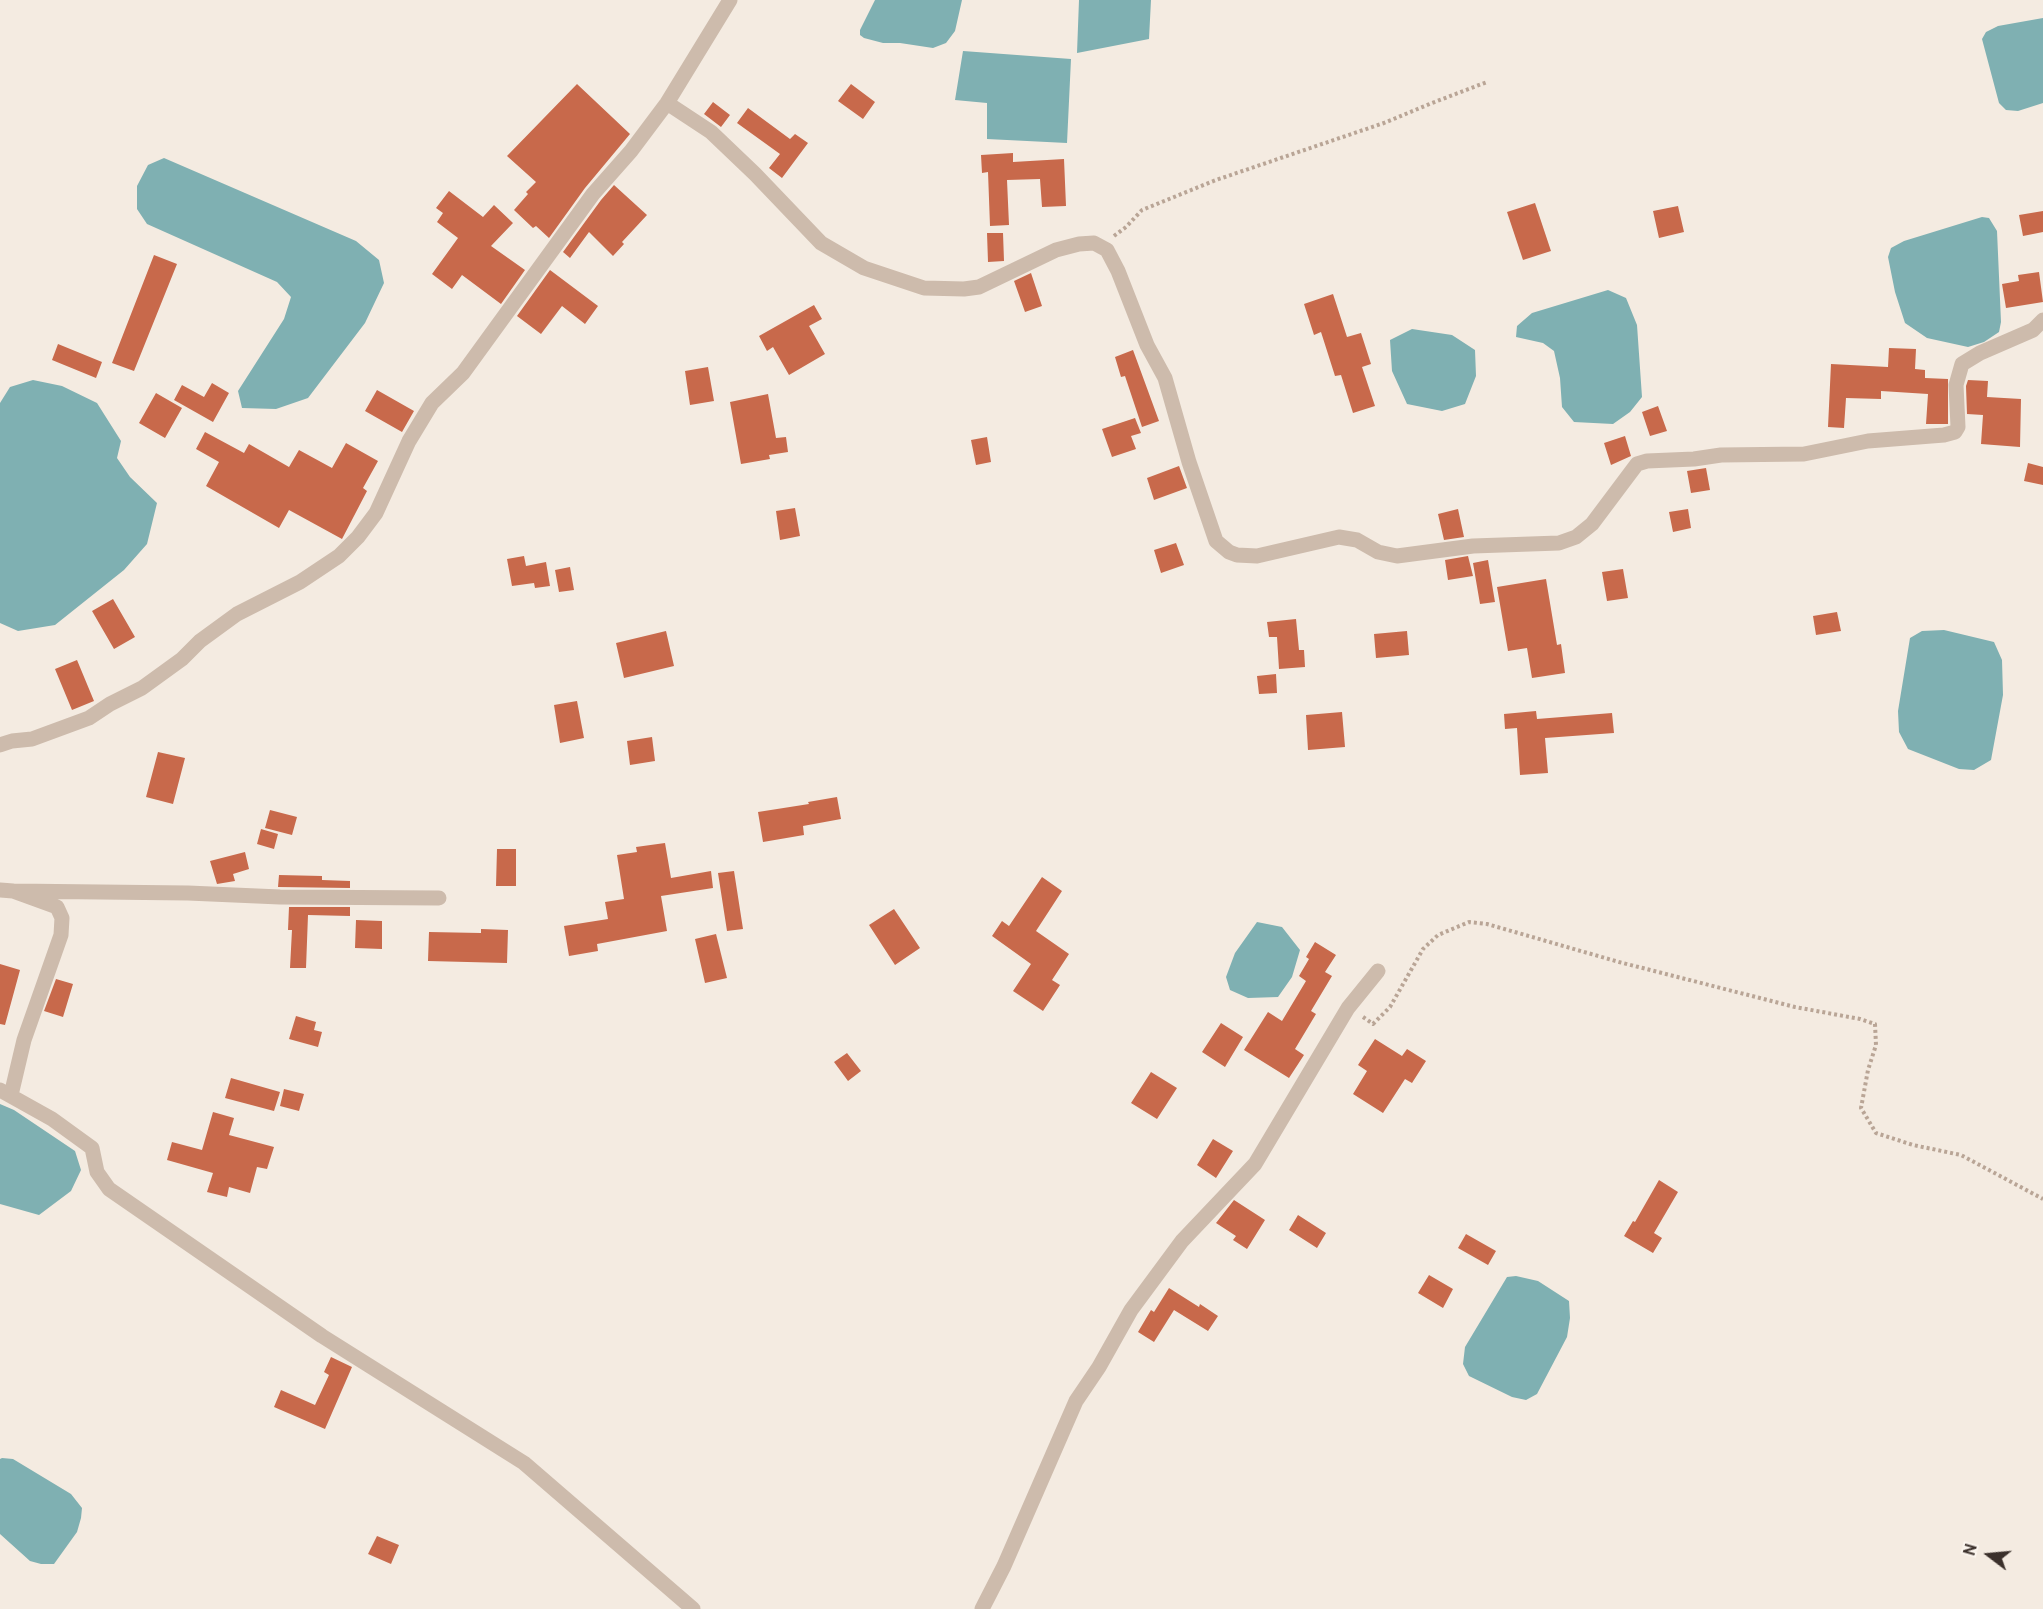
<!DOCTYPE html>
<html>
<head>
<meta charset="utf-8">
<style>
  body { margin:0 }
  #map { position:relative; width:2043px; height:1609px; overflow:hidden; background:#f4ebe1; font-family:Overpass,sans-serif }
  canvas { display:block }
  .north { position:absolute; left:1959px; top:1525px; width:60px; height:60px; -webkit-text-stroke:4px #fbf5ee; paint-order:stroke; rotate:286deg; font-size:16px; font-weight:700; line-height:24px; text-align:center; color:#3b302b }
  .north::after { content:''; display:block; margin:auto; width:21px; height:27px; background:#3b302b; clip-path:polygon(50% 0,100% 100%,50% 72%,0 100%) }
</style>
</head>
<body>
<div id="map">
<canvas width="2043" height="1609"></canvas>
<div class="north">N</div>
</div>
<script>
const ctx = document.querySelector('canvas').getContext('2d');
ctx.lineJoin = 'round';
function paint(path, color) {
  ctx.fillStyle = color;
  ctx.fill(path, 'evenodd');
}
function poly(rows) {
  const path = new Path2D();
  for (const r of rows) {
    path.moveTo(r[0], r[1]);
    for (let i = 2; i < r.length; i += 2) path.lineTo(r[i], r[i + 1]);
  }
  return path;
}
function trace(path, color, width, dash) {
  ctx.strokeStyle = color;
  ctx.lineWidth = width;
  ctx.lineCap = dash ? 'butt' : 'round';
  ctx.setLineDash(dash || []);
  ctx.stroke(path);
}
paint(poly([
  [875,0,962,0,955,31,946,43,933,48,900,43,883,43,864,38,860,35,860,30],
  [1079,0,1151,0,1149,39,1077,53],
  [2043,18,2043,103,2018,111,2006,110,1999,103,1982,39,1986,32,1998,26],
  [963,51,1071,59,1067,143,987,139,987,103,955,100],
  [164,158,356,241,379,260,384,283,365,323,308,398,276,409,242,408,238,391,284,319,291,297,277,282,147,224,137,209,137,186,148,165],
  [1982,217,1989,218,1997,231,2001,322,1999,332,1984,342,1968,347,1927,338,1905,323,1895,292,1888,257,1891,248,1904,241],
  [1608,290,1626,298,1637,325,1642,397,1630,412,1613,424,1574,422,1562,407,1560,378,1554,351,1543,343,1516,337,1517,326,1532,313],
  [1412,329,1452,335,1475,350,1476,376,1465,404,1442,411,1407,404,1392,371,1390,340],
  [33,380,62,386,97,403,121,441,117,458,130,477,157,503,147,544,124,570,55,625,18,631,0,623,0,403,10,387],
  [1944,630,1994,642,2002,660,2003,695,1991,760,1974,770,1959,769,1908,749,1899,732,1898,711,1910,638,1922,631],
  [1257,922,1282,927,1300,950,1292,977,1278,997,1248,998,1230,990,1226,977,1235,953],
  [0,1104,14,1110,75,1151,81,1170,71,1191,39,1215,0,1204],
  [1516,1276,1538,1281,1569,1301,1570,1318,1567,1337,1537,1394,1526,1400,1512,1397,1469,1376,1463,1364,1465,1347,1507,1277],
  [2,1458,13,1459,71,1494,82,1508,81,1518,77,1532,54,1564,41,1564,30,1561,0,1534,0,1459]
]), '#7fb0b2');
paint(poly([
  [577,84,630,134,585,188,549,238,536,226,533,228,514,210,528,194,526,192,536,182,507,156],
  [851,84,875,102,863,119,838,101],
  [713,102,730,115,721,127,704,114],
  [748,108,790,139,795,134,808,143,782,178,769,168,780,154,737,123],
  [1013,153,1013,162,1064,159,1066,206,1042,207,1040,179,1007,180,1009,225,990,226,988,172,982,173,981,155],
  [614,185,647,215,622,242,624,244,613,256,589,232,570,258,563,252,601,200],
  [449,191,483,217,494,205,513,223,491,246,525,270,501,304,462,275,452,289,432,274,458,238,437,222,443,213,436,208],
  [1535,203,1551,251,1523,260,1507,212],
  [1678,206,1684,232,1659,238,1653,211],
  [2043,211,2043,232,2023,236,2019,215],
  [987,233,1003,233,1004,261,988,262],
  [154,255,177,264,134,371,112,363],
  [550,270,598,306,585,324,562,306,541,334,517,316],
  [2039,272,2043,302,2006,308,2002,284,2019,281,2018,275],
  [1031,273,1042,306,1025,312,1014,281],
  [1333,294,1347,337,1361,333,1371,364,1362,367,1375,406,1353,413,1341,375,1335,376,1321,332,1314,335,1304,304],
  [814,305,822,319,809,326,825,354,789,375,773,347,767,351,759,336],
  [58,344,102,362,96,378,52,360],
  [1889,348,1916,349,1915,369,1925,370,1925,378,1948,379,1948,424,1926,424,1928,394,1881,391,1881,399,1846,398,1844,428,1828,427,1831,364,1888,367],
  [1133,350,1159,421,1142,427,1125,376,1121,377,1115,357],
  [708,367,714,401,690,405,685,371],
  [1968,380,1988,381,1987,397,2021,399,2020,447,1981,444,1983,415,1967,414,1966,386],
  [212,383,229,393,213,422,174,400,182,385,204,397],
  [377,390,414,411,402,432,365,411],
  [156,393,182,408,165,438,139,423],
  [768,394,776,438,786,437,788,452,769,455,770,459,741,464,730,402],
  [1658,406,1667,431,1650,436,1642,412],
  [1135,418,1141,433,1131,436,1136,449,1112,457,1102,429],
  [205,432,244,453,249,444,289,467,299,450,332,468,346,443,378,461,363,488,367,491,342,539,289,510,279,528,206,486,219,462,196,449],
  [1625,436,1631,456,1611,465,1604,443],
  [987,437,991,462,976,465,971,440],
  [2028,463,2043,467,2043,485,2024,481],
  [1179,466,1187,488,1154,500,1147,478],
  [1706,468,1710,490,1691,493,1687,471],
  [795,508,800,536,780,540,776,511],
  [1458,509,1464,537,1444,540,1438,514],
  [1688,509,1691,528,1673,532,1669,512],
  [1176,543,1184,565,1161,573,1154,550],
  [524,556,526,566,546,562,550,586,535,588,534,583,512,586,507,559],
  [1468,556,1473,576,1448,580,1445,560],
  [1488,560,1495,602,1480,604,1473,563],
  [570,567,574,590,559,592,555,570],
  [1623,569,1628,598,1607,601,1602,572],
  [1546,579,1557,645,1561,644,1565,673,1532,678,1527,648,1508,651,1497,587],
  [113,599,135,637,114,649,92,611],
  [1837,612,1841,631,1816,635,1813,616],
  [1296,619,1299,650,1304,650,1305,667,1279,669,1277,637,1269,637,1267,622],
  [666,631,674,666,624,678,616,643],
  [1407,631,1409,655,1376,658,1374,634],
  [77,660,94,701,72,710,55,669],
  [1276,674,1277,693,1259,694,1257,676],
  [577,701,584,738,560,743,554,705],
  [1536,711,1537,719,1612,713,1614,733,1545,738,1548,773,1520,775,1517,728,1505,729,1504,714],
  [1342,712,1345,747,1308,750,1306,715],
  [652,737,655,761,630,765,627,741],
  [158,752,185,758,173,804,146,797],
  [837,797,841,819,803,826,804,835,763,842,758,812,809,804,808,802],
  [270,810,297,817,292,835,265,828],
  [261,829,278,834,274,849,257,844],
  [665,843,671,878,711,871,713,888,661,896,667,931,597,944,598,951,569,956,564,926,608,919,605,902,624,899,617,855,637,852,636,847],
  [497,849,516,849,516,886,496,886],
  [245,852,249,869,233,874,235,881,217,884,210,861],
  [734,871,743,929,727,931,718,873],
  [279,875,322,876,322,880,350,881,350,888,278,887],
  [1042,877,1062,891,1036,931,1069,954,1052,980,1060,985,1043,1011,1013,991,1031,964,992,936,1002,921,1009,926],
  [289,907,350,907,350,916,308,915,306,968,290,968,292,930,288,930],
  [894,909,920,948,895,965,869,925],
  [356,920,382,921,382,949,355,948],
  [481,929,508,930,507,963,428,961,429,932,481,933],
  [716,934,727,978,705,983,695,939],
  [1315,942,1336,955,1325,972,1332,976,1311,1011,1316,1014,1295,1049,1304,1055,1289,1078,1244,1050,1268,1012,1282,1021,1306,981,1299,976,1309,959,1306,957],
  [0,964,20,970,5,1025,0,1024],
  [56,979,73,984,63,1017,44,1011],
  [296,1016,316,1022,314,1030,322,1032,318,1047,289,1039],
  [1221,1023,1243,1037,1225,1067,1202,1052],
  [1375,1039,1402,1056,1407,1049,1426,1061,1412,1083,1405,1079,1383,1113,1353,1094,1367,1071,1358,1065],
  [847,1053,861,1071,848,1081,834,1062],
  [1151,1072,1177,1088,1157,1119,1131,1103],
  [231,1078,280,1092,274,1111,225,1098],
  [284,1089,304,1094,299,1111,280,1106],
  [213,1112,234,1118,229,1135,274,1147,267,1169,257,1167,250,1193,229,1187,227,1197,207,1192,213,1173,167,1160,172,1142,202,1150],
  [1213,1139,1233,1151,1216,1178,1197,1165],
  [1659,1180,1678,1192,1654,1233,1662,1238,1653,1253,1624,1236,1633,1221,1635,1222],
  [1234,1200,1265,1220,1247,1249,1233,1240,1236,1236,1216,1223],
  [1298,1215,1326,1233,1317,1248,1289,1230],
  [1466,1234,1496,1251,1488,1265,1458,1248],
  [1429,1275,1453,1289,1443,1308,1418,1293],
  [1169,1288,1199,1307,1200,1304,1218,1316,1208,1331,1174,1310,1154,1342,1138,1332,1151,1310,1154,1312],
  [331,1357,352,1367,325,1429,274,1407,281,1390,315,1405,329,1375,324,1372],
  [377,1536,399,1545,391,1564,368,1554]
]), '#c8694b');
trace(poly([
  [1114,236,1126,227,1142,210,1216,180,1384,123,1432,103,1487,82],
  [1363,1017,1373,1024,1390,1007,1423,949,1438,935,1469,922,1487,924,1619,962,1795,1007,1860,1019,1875,1024,1876,1045,1868,1070,1861,1108,1876,1133,1913,1145,1961,1155,2043,1199]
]), '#b9a596', 4, [3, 3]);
trace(poly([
  [667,103,711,132,755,174,821,243,864,268,924,288,964,289,979,287,1056,250,1079,244,1094,243,1107,250,1118,271,1147,345,1165,378,1189,462,1216,541,1229,552,1237,555,1257,556,1339,537,1357,540,1378,552,1397,556,1473,546,1559,543,1576,537,1592,524,1637,464,1647,461,1694,459,1721,455,1804,454,1868,441,1944,435,1955,432,1958,427,1956,385,1962,364,1980,353,2033,330,2043,320],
  [0,745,12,741,32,739,89,718,110,704,142,688,182,659,200,641,237,614,300,582,339,556,358,537,376,513,409,441,432,403,463,373,593,194,631,151,667,103,730,0],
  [0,890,13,891,57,907,62,918,61,935,24,1040,11,1095],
  [13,891,188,893,280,897,439,898],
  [0,1090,52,1119,92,1148,97,1172,109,1189,322,1336,524,1463,693,1609],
  [982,1609,1004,1566,1076,1401,1099,1367,1131,1310,1182,1241,1255,1164,1348,1008,1378,971]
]), '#cdbbac', 15);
</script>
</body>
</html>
